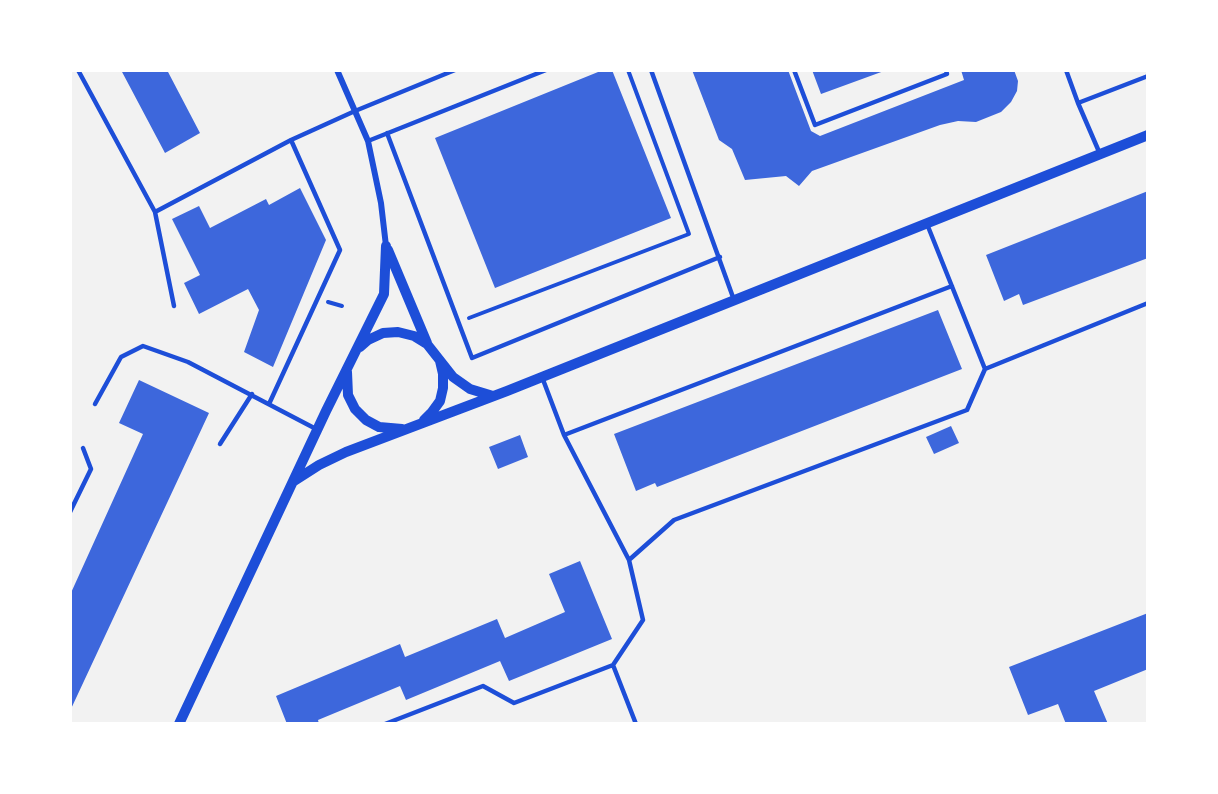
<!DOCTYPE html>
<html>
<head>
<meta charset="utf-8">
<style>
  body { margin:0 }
  #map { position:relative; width:1218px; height:794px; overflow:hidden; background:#f2f2f2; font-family:Bitter,serif }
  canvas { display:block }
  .frame { position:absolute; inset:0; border:72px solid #fff; pointer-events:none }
</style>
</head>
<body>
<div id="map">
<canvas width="1218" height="794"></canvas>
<div class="frame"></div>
</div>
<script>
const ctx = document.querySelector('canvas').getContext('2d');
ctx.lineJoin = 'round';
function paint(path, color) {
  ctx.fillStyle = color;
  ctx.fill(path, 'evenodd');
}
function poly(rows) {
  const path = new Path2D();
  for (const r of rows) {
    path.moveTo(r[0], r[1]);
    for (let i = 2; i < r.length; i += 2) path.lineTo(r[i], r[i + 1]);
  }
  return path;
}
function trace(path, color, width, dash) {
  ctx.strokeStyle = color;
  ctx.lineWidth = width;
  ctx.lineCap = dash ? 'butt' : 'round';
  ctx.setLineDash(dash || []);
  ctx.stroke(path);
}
paint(poly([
  [121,70,167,70,200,133,165,153],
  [603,70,612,70,671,218,495,288,435,138],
  [692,70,788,70,811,131,820,136,964,80,961,70,1014,70,1018,81,1017,91,1011,102,1001,112,976,122,958,121,940,125,812,171,799,186,786,176,745,180,732,149,719,140],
  [812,70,884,70,884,71,821,94],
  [300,188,326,240,273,367,244,352,259,310,248,289,199,314,184,283,200,275,172,219,199,206,210,228,266,199,269,205],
  [1148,191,1148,258,1023,305,1019,294,1004,301,986,255],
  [938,310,962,369,657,487,655,483,636,491,614,434],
  [139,380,209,413,70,711,70,595,143,434,119,423],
  [951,426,959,443,934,454,926,437],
  [520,435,528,457,498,469,489,447],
  [580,561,612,639,509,681,500,661,406,700,400,686,318,720,319,724,287,724,276,696,400,644,405,657,497,619,505,638,565,612,549,574],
  [1148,613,1148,669,1094,691,1108,724,1066,724,1058,704,1028,715,1009,667]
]), '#3d67dc');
trace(poly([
  [328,302,342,306],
  [469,318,689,234,628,70]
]), '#1d4ed8', 4);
trace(poly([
  [78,70,155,212,291,140,355,111,455,70],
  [651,70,734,300],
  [794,70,815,125,947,74,946,70],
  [1066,70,1078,103,1100,154],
  [1078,103,1148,76],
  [387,133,472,358,720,257],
  [368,141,546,70],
  [155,212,174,306],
  [927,224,985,369],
  [95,404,121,357,143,346,188,362,318,430],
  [269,404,340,250,291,140],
  [564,435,952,286],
  [220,444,252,394],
  [70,512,91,469,83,448],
  [629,560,674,520,967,410,985,369,1148,303],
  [613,665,636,724],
  [385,724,483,686,514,703,613,665,643,620,629,560,564,435,542,377]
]), '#1d4ed8', 4.5);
trace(poly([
  [337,70,368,141,381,203,386,246]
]), '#1d4ed8', 6);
trace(poly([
  [388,250,427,343],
  [360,347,368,340,383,333,398,332,414,336,427,344,453,377,470,389,493,396],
  [347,372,348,395,355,409,366,420,379,427,402,429],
  [424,420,432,412,440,401,443,388,443,374,440,361],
  [294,481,319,465,346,452,507,391,1148,135],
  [179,724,326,411,384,294,386,246]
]), '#1d4ed8', 10);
</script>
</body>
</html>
